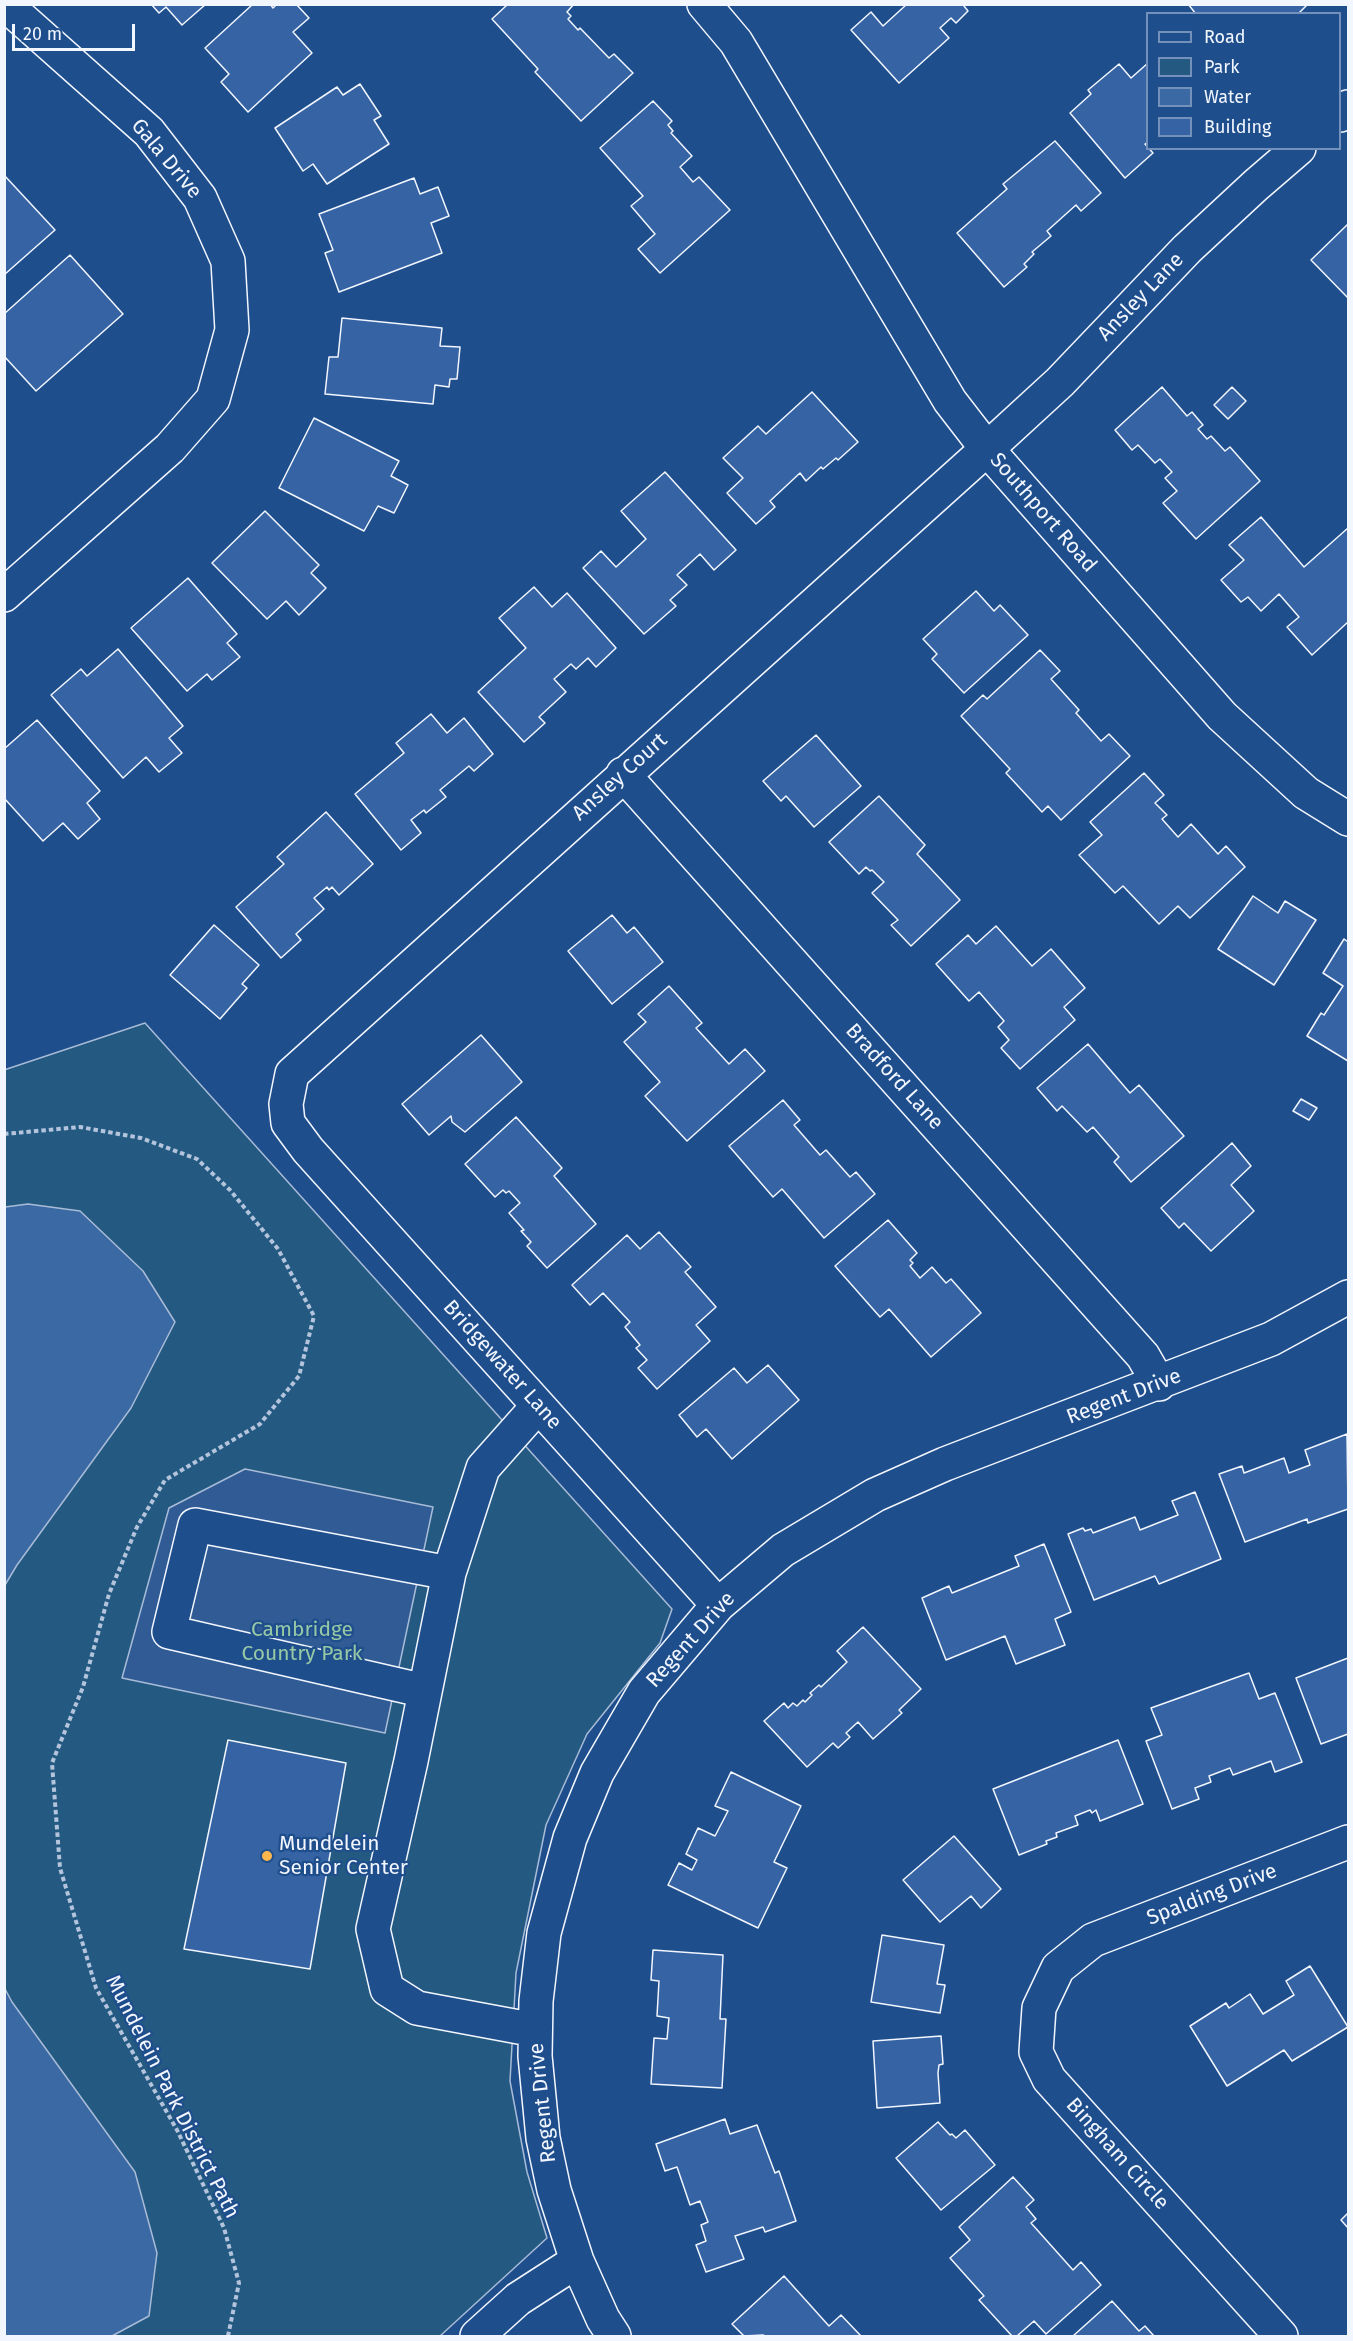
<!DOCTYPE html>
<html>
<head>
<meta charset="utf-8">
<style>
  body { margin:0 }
  #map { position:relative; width:1353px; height:2341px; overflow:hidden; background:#1f4e8c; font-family:"Fira Sans",sans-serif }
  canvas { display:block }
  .frame { position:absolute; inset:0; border:6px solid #f2f6ff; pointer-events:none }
  .legend { position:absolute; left:1146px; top:12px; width:195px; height:138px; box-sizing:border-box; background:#1f4e8c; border:2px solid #7391ba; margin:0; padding:8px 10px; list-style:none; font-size:18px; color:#f2f6ff }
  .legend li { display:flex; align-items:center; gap:12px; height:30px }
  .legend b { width:30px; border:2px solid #7391ba }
  .scale { position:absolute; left:12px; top:24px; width:123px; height:27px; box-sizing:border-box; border:3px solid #f2f6ff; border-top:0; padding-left:8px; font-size:18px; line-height:21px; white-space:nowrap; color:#f2f6ff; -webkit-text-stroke:4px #1f4e8c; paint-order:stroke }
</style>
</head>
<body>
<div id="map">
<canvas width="1353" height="2341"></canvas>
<div class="frame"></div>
<ul class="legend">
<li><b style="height:8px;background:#1f4e8c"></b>Road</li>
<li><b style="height:16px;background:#245a82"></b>Park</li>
<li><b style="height:16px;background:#3b69a3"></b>Water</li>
<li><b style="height:16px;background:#3563a3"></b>Building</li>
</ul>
<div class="scale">20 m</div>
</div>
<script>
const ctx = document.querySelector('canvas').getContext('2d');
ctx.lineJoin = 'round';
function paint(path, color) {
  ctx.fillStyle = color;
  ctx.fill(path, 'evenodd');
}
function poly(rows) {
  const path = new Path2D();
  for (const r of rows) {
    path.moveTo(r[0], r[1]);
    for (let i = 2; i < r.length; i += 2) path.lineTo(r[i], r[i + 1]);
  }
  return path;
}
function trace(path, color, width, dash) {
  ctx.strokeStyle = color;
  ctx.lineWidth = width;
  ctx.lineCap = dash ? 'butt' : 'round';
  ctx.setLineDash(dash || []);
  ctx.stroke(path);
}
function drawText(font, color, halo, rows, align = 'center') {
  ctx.font = font + ' "Fira Sans",sans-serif';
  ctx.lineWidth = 4.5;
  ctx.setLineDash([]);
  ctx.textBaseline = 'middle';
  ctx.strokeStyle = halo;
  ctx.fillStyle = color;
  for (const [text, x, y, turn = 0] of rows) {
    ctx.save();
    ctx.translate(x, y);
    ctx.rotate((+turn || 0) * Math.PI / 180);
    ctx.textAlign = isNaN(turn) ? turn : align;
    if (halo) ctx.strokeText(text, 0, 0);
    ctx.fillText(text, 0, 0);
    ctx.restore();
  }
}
const green = poly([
  [145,1023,672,1609,660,1643,587,1734,546,1825,516,1973,510,2081,527,2172,547,2238,440,2336,5,2336,4,1070,145,1023]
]);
paint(green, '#245a82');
trace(green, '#a8bbd7', 1.5);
const parking = poly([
  [245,1469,433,1507,385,1733,122,1678,169,1508,245,1469]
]);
paint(parking, '#305b95');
trace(parking, '#a8bbd7', 1.5);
const water = poly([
  [28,1204,80,1211,143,1271,175,1322,131,1408,17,1565,5,1585,5,1207,28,1204],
  [4,1987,12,2002,135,2172,157,2253,149,2316,112,2336,5,2336,4,1987]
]);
paint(water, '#3b69a3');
trace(water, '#a8bbd7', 1.5);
const building = poly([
  [151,4,206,4,182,25,166,7,159,13,151,4],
  [253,4,270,4,273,8,277,4,296,4,309,18,293,32,312,53,248,112,221,82,229,74,205,48,253,4],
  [508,4,574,4,567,12,571,16,568,19,578,30,580,28,609,58,614,54,633,73,581,121,535,72,538,69,492,19,508,4],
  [907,4,966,4,964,6,968,11,956,23,951,18,940,28,949,38,899,83,851,30,871,12,883,26,907,4],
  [1188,4,1308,4,1298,14,1196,14,1188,4],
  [1148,63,1148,142,1145,144,1153,153,1125,178,1070,113,1091,94,1088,90,1119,64,1131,78,1148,63],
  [360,84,381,116,374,120,389,144,327,184,313,164,303,171,275,128,337,87,343,95,360,84],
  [653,101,672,121,668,125,673,131,671,133,692,156,680,167,693,182,699,177,730,210,660,273,638,249,655,234,631,206,643,196,600,148,653,101],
  [1055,141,1101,193,1081,211,1076,205,1047,231,1051,236,1032,252,1034,254,1024,264,1027,267,1004,287,957,233,1007,189,1003,184,1055,141],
  [4,175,55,230,4,275,4,175],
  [414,178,420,194,438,187,449,216,431,223,442,253,339,292,325,253,333,250,319,214,414,178],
  [1348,224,1348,298,1311,260,1348,224],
  [70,255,123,314,36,391,4,356,4,314,70,255],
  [342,318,442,328,440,346,460,347,457,379,450,379,449,387,435,385,433,404,325,394,329,357,338,357,342,318],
  [1162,387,1187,416,1192,412,1203,425,1198,429,1207,439,1211,436,1225,451,1230,447,1260,481,1196,539,1163,503,1177,491,1165,478,1172,472,1160,459,1155,463,1138,445,1132,450,1115,430,1162,387],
  [1232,387,1246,401,1228,419,1214,405,1232,387],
  [812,392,858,442,838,460,836,458,823,469,821,467,806,481,800,473,770,501,775,507,756,524,727,493,743,478,723,458,758,426,766,434,812,392],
  [314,418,399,461,391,476,408,485,394,513,378,506,364,531,279,488,314,418],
  [665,472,736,550,714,570,700,554,677,575,687,585,670,600,676,606,644,634,583,568,601,551,616,567,646,539,621,511,665,472],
  [265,511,319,565,311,573,326,588,299,615,286,601,267,619,212,563,265,511],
  [1261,517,1304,567,1348,528,1348,622,1312,655,1287,627,1299,617,1279,594,1261,611,1248,597,1241,602,1221,580,1244,560,1229,545,1261,517],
  [188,578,237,634,227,643,240,657,212,680,207,674,187,691,131,628,188,578],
  [534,587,552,607,567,593,616,648,596,667,588,658,576,669,571,664,554,679,566,692,539,717,545,723,524,742,478,692,526,648,499,618,534,587],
  [976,591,994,611,1000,605,1028,635,964,693,932,659,937,654,923,639,976,591],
  [118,649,183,726,169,738,182,753,159,772,146,757,123,778,51,695,81,669,87,676,118,649],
  [1040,650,1060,671,1051,679,1079,710,1076,713,1101,741,1109,734,1130,756,1061,820,1048,806,1042,812,1006,773,1010,769,961,716,983,695,987,699,1040,650],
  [431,714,447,733,464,718,493,754,474,771,469,766,440,790,446,797,426,813,424,810,411,820,421,833,401,850,355,794,404,753,396,743,431,714],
  [37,720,100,791,87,803,100,819,78,839,63,823,43,841,4,798,4,749,37,720],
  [816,735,861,786,814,827,786,796,781,801,763,781,816,735],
  [1144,773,1164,795,1155,803,1167,815,1162,819,1178,837,1191,824,1218,854,1226,846,1245,867,1190,918,1178,906,1159,924,1123,886,1115,893,1079,855,1102,835,1090,822,1144,773],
  [879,796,925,845,917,854,960,900,911,946,891,925,898,920,872,893,884,882,872,870,870,871,866,867,859,874,829,842,879,796],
  [326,812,373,864,339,895,332,887,329,890,327,887,314,898,324,909,296,934,301,940,281,958,236,907,284,864,277,857,326,812],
  [1253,896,1278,913,1285,901,1316,920,1274,985,1218,949,1253,896],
  [612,915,627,933,634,927,663,962,612,1004,568,951,612,915],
  [214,925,259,965,242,984,247,988,220,1019,170,975,214,925],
  [996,926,1032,966,1051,949,1085,988,1064,1007,1075,1020,1020,1069,1001,1048,1009,1040,998,1027,1004,1021,979,992,969,1001,936,964,968,935,976,944,996,926],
  [1344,939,1348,942,1348,1061,1307,1036,1321,1013,1324,1015,1343,986,1323,973,1344,939],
  [669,986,702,1023,696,1028,729,1064,745,1049,765,1071,687,1141,645,1096,660,1082,624,1042,646,1022,638,1014,669,986],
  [481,1035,522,1082,465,1132,452,1122,451,1116,429,1135,402,1104,481,1035],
  [1088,1044,1130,1093,1139,1085,1184,1136,1131,1182,1114,1162,1119,1157,1093,1127,1087,1132,1062,1106,1057,1111,1037,1088,1088,1044],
  [1301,1099,1317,1108,1309,1120,1293,1111,1301,1099],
  [783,1100,800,1120,794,1125,820,1155,826,1150,850,1177,856,1172,875,1194,824,1238,782,1189,773,1197,729,1146,783,1100],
  [516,1117,562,1168,554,1176,596,1224,547,1268,527,1246,531,1242,521,1231,524,1230,509,1213,520,1203,509,1191,506,1193,503,1190,495,1197,465,1164,516,1117],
  [1232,1143,1251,1166,1231,1185,1254,1211,1211,1251,1184,1223,1179,1228,1161,1208,1232,1143],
  [888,1220,917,1253,910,1260,913,1263,910,1266,920,1278,932,1267,946,1283,951,1279,981,1313,931,1357,889,1309,880,1317,835,1266,888,1220],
  [659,1232,691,1267,685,1272,716,1307,696,1325,710,1341,657,1389,638,1368,647,1360,636,1348,640,1345,625,1327,630,1322,603,1293,590,1305,572,1285,627,1235,640,1249,659,1232],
  [768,1365,799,1400,732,1459,706,1429,697,1437,679,1415,734,1368,747,1383,768,1365],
  [1347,1434,1348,1509,1308,1523,1307,1519,1245,1542,1219,1474,1242,1466,1244,1473,1284,1458,1289,1473,1310,1465,1305,1450,1347,1434],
  [1195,1492,1221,1559,1159,1584,1155,1576,1094,1600,1068,1534,1083,1528,1085,1531,1091,1529,1093,1533,1135,1517,1140,1530,1178,1515,1172,1501,1195,1492],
  [1044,1544,1071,1612,1055,1619,1065,1645,1016,1664,1005,1636,946,1660,922,1598,949,1586,952,1593,1019,1566,1015,1556,1044,1544],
  [863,1627,921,1689,899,1710,902,1713,873,1739,858,1722,846,1733,850,1737,838,1748,833,1743,807,1767,764,1721,784,1703,788,1708,793,1703,797,1706,803,1700,805,1702,812,1695,810,1693,819,1685,821,1687,847,1662,837,1651,863,1627],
  [1348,1658,1348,1734,1321,1744,1296,1678,1348,1658],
  [1249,1673,1259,1699,1275,1693,1302,1762,1275,1772,1271,1761,1233,1775,1230,1768,1209,1776,1211,1782,1195,1788,1199,1799,1172,1809,1146,1741,1162,1735,1151,1708,1249,1673],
  [228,1740,346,1763,310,1969,184,1949,228,1740],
  [1118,1740,1143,1804,1100,1821,1096,1810,1092,1813,1090,1810,1075,1816,1078,1825,1056,1833,1057,1837,1046,1841,1047,1844,1019,1855,993,1789,1118,1740],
  [731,1772,801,1806,774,1862,787,1868,758,1928,668,1885,679,1863,692,1870,697,1860,686,1854,698,1828,715,1836,728,1811,715,1806,731,1772],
  [954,1836,1001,1889,981,1908,971,1896,940,1922,903,1880,954,1836],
  [882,1935,944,1945,937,1984,945,1985,940,2013,871,2002,882,1935],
  [653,1950,723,1955,720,2019,726,2019,722,2088,651,2084,654,2038,667,2039,669,2018,657,2016,659,1981,651,1980,653,1950],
  [1310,1966,1348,2027,1292,2061,1284,2050,1227,2086,1190,2026,1226,2003,1229,2008,1250,1994,1263,2014,1294,1995,1286,1981,1310,1966],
  [941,2036,943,2064,939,2065,938,2073,940,2103,877,2108,873,2041,941,2036],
  [725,2119,730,2134,757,2125,775,2173,779,2171,796,2221,765,2232,763,2227,735,2236,744,2259,706,2272,696,2245,706,2241,701,2225,708,2222,700,2201,690,2205,677,2167,665,2171,656,2144,725,2119],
  [938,2122,950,2135,952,2134,956,2138,965,2130,995,2165,941,2210,896,2158,938,2122],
  [1013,2177,1034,2200,1026,2207,1036,2219,1031,2223,1073,2270,1081,2262,1101,2285,1046,2334,1034,2321,1017,2336,1012,2336,979,2300,984,2296,950,2258,970,2240,959,2227,1013,2177],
  [1348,2213,1348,2228,1341,2220,1348,2213],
  [784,2276,829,2326,841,2315,861,2336,765,2336,763,2335,744,2336,732,2324,784,2276],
  [1112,2301,1139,2331,1145,2326,1154,2336,1073,2336,1112,2301]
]);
paint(building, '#3563a3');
trace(building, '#f2f6ff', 1.5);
const minor = poly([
  [704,4,736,42,950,401,987,449,1222,716,1306,793,1348,819],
  [1340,115,1348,107],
  [4,595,170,448,213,399,232,330,228,261,200,198,149,132,5,4],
  [623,774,1143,1356,1159,1384],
  [718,1605,308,1150,288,1123,286,1104,292,1074,987,449,1060,382,1187,249,1256,185,1299,148],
  [425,1691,169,1632,195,1525,449,1573],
  [535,2030,417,2008,387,1989,373,1929,411,1761,449,1573,483,1468,538,1406],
  [477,2336,518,2299,577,2261],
  [614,2336,603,2319,577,2261,554,2190,543,2138,535,2056,536,2001,544,1933,570,1838,597,1773,644,1692,718,1605,783,1550,875,1495,945,1464,1271,1339,1348,1297],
  [1281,2336,1049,2079,1036,2052,1039,2008,1058,1968,1093,1940,1348,1842]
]);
trace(minor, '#f2f6ff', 36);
trace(poly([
  [4,1134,80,1127,141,1138,197,1159,230,1190,278,1249,314,1316,299,1376,260,1424,165,1480,137,1527,109,1594,83,1687,52,1763,60,1868,96,1988,177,2130,224,2228,239,2283,228,2336]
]), '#b3c4dc', 4, [4.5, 3]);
trace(minor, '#1f4e8c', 33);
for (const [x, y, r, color] of [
  [267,1856,6,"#ffb74d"]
]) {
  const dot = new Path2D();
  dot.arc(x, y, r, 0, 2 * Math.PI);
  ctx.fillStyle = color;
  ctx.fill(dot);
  trace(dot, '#1f4e8c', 2);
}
drawText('21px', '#f2f6ff', '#1f4e8c', [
  ["Gala Drive",166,159,50],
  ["Ansley Lane",1141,297,-46],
  ["Southport Road",1043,513,49],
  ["Ansley Court",620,777,-42],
  ["Bradford Lane",894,1077,48],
  ["Bridgewater Lane",502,1365,48],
  ["Regent Drive",1124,1397,-21],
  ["Regent Drive",691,1640,-48],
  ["Spalding Drive",1212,1895,-21],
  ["Mundelein Park District Path",172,2097,63],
  ["Regent Drive",543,2103,-96],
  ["Bingham Circle",1117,2154,48]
]);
drawText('21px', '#97c8a6', '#1f4e8c', [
  ["Cambridge",302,1630],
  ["Country Park",302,1654]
]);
drawText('21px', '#f2f6ff', '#1f4e8c', [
  ["Mundelein",279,1844],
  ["Senior Center",279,1868]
], 'left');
</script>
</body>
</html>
